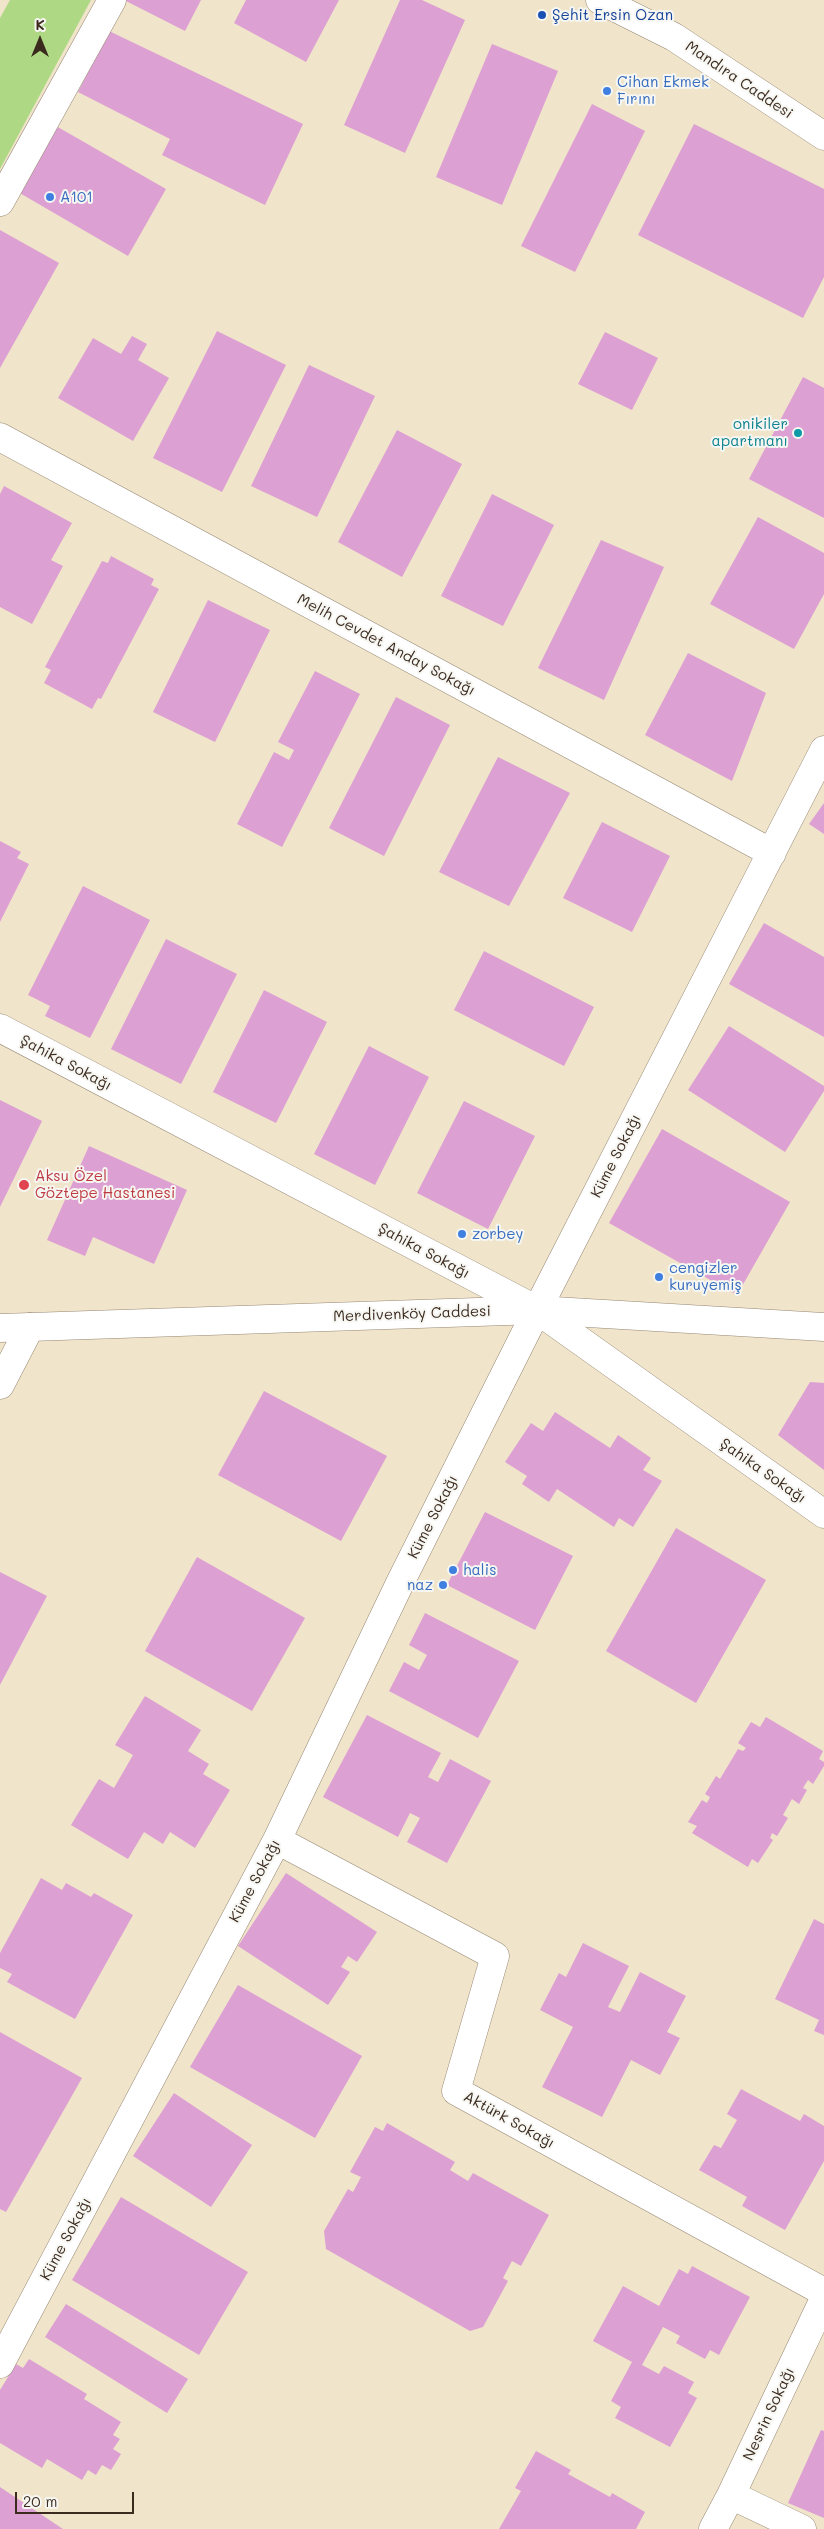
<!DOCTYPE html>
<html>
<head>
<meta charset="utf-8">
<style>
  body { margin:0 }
  #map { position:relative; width:824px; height:2529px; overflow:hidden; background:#f0e4ca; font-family:Mali,sans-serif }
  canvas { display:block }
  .north { position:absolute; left:15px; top:15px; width:50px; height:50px; -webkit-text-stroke:4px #f6f6f2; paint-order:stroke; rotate:0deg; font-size:14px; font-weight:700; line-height:20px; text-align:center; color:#3b2a1e }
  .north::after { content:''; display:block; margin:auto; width:18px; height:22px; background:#3b2a1e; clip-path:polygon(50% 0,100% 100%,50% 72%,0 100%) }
  .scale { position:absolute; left:15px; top:2492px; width:119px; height:22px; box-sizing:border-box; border:2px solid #3b2a1e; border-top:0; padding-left:6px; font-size:15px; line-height:18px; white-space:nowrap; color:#3b2a1e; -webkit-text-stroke:4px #f6f6f2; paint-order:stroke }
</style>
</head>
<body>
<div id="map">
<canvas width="824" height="2529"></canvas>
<div class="north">K</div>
<div class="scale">20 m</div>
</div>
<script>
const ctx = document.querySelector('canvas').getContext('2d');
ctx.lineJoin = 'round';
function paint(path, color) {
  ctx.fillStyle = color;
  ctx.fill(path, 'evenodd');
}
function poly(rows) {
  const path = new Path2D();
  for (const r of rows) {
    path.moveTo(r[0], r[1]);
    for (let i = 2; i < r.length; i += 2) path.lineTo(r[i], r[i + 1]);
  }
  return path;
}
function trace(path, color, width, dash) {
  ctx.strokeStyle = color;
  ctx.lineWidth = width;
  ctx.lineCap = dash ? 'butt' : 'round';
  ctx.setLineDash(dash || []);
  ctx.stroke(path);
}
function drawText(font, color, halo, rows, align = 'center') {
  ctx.font = font + ' Mali,sans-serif';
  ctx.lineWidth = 4;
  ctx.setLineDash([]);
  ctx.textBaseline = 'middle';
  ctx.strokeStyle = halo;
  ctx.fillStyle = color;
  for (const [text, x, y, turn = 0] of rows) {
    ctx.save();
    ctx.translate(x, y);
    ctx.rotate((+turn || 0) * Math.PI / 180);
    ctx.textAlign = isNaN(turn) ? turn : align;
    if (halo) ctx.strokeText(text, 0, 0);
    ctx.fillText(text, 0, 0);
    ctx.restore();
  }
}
paint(poly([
  [10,0,91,0,0,169,0,18]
]), '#aed883');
paint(poly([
  [124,0,201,0,185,31],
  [246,0,339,0,306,62,234,23],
  [400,0,422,0,465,20,405,153,344,125],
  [109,31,303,124,265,205,162,155,170,139,78,92],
  [492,44,558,71,502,205,436,177],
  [592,104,645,131,575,272,521,246],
  [694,124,824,189,824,277,803,318,638,235],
  [56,126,166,189,128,256,18,192],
  [0,230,59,263,0,368],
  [217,331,286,365,222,492,153,458],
  [605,332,658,358,632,410,578,384],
  [132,336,147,344,138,360,169,378,133,441,58,398,93,338,121,354],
  [309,365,375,396,317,517,251,486],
  [803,377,824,388,824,518,749,479],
  [397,430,462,464,402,577,338,542],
  [4,486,72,523,51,560,63,566,32,624,0,607,0,494],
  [492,494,554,525,503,626,441,596],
  [758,517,824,553,824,594,794,649,710,604],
  [601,540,664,567,604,700,538,668],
  [111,556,154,579,151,585,159,589,101,699,98,698,92,709,44,683,51,670,45,667,102,561,108,563],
  [208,600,270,630,215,742,153,712],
  [688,653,766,693,732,781,645,735],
  [315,671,360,694,282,847,237,824,274,752,289,760,294,750,278,742],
  [396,697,450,725,384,856,329,828],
  [498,757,570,793,509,906,439,872],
  [824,803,824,834,809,824],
  [602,822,670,856,632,932,563,898],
  [0,841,21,852,17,858,29,864,0,922],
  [83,886,150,920,90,1038,45,1016,50,1006,28,995],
  [764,923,824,957,824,1037,729,984],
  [166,939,237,974,181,1084,111,1049],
  [484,951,594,1007,564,1066,454,1010],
  [264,990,327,1022,276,1123,213,1092],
  [729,1026,824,1086,824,1091,785,1152,688,1090],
  [369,1046,429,1077,375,1185,314,1154],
  [0,1100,42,1121,0,1207],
  [464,1101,535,1136,488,1229,417,1193],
  [662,1129,790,1202,737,1295,609,1223],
  [89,1146,187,1190,154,1264,93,1237,85,1256,47,1240],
  [810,1382,824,1383,824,1470,778,1435],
  [264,1391,387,1456,341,1541,218,1475],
  [555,1412,610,1448,618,1435,651,1458,643,1470,662,1481,633,1527,619,1518,614,1527,557,1489,549,1502,522,1484,527,1476,505,1462,531,1423,543,1431],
  [485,1512,573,1556,535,1630,447,1585],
  [676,1528,766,1580,696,1703,606,1651],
  [197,1557,305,1618,252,1711,145,1651],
  [0,1572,47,1596,0,1685],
  [425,1613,519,1661,478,1738,389,1691,404,1662,419,1670,427,1655,409,1645],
  [145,1696,201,1730,188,1751,209,1764,203,1774,230,1790,195,1848,170,1832,163,1844,144,1832,128,1859,71,1825,99,1779,114,1788,133,1755,115,1745],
  [367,1715,441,1753,428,1777,438,1782,450,1759,491,1781,447,1863,407,1842,420,1818,410,1813,398,1837,323,1797],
  [766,1717,823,1751,819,1759,824,1762,824,1766,813,1784,808,1780,803,1788,807,1790,799,1804,792,1799,783,1815,788,1818,777,1836,772,1833,770,1838,773,1840,758,1863,752,1859,748,1867,692,1833,697,1826,688,1822,702,1800,707,1803,710,1797,705,1794,716,1776,720,1779,738,1749,743,1751,746,1748,738,1743,751,1722,760,1727],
  [286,1873,377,1932,357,1962,348,1956,341,1967,350,1972,328,2005,238,1946],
  [41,1878,62,1890,66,1883,91,1897,94,1893,133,1915,75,2019,7,1982,12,1974,0,1968,0,1953],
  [814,1919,824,1924,824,2035,814,2031,819,2020,775,1999],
  [583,1943,629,1966,608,2007,620,2012,640,1972,686,1996,667,2032,680,2038,660,2075,631,2060,602,2117,542,2087,573,2027,540,2010,559,1973,566,1977],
  [238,1985,362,2056,315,2138,190,2067],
  [0,2032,82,2078,6,2212,0,2209],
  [741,2089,800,2121,804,2114,824,2126,824,2161,785,2230,742,2206,747,2197,699,2170,714,2145,721,2148,737,2120,727,2114],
  [174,2093,252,2145,211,2207,133,2156],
  [387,2123,455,2162,450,2170,468,2181,473,2173,549,2215,521,2266,512,2261,503,2278,508,2281,483,2327,470,2331,326,2249,324,2231,348,2189,353,2192,361,2177,350,2172,375,2127,383,2131],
  [121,2197,248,2272,199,2355,72,2280],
  [692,2266,750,2297,719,2355,710,2350,705,2359,676,2343,680,2336,663,2327,642,2365,659,2374,664,2366,694,2382,688,2393,697,2398,670,2447,615,2418,621,2407,611,2401,632,2362,593,2341,623,2286,659,2306,679,2269,688,2274],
  [66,2304,188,2379,167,2413,45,2337],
  [29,2359,87,2394,84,2399,121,2422,113,2435,120,2439,113,2449,121,2454,111,2470,102,2465,96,2475,88,2470,82,2480,47,2459,42,2468,0,2443,0,2390,16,2364,23,2368],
  [821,2430,824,2431,824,2518,788,2503],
  [536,2451,571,2470,568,2474,610,2497,612,2493,645,2512,636,2529,499,2529,521,2491,515,2488],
  [0,2487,63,2529,0,2529]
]), '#dda0d3');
const pedestrian = poly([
  [0,202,112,0]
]);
const minor = poly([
  [0,437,772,853],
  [0,1028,537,1310,824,1514],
  [0,1385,30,1327],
  [277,1840,495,1956,456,2091,824,2292],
  [0,2364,277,1840,400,1583,537,1310,824,750],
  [731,2495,802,2529],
  [713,2529,731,2495,824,2299]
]);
const tertiary = poly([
  [0,1328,537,1310,824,1327]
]);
const secondary = poly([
  [600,0,674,37,824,136]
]);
trace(pedestrian, '#968774', 29);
trace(minor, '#968774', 29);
trace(tertiary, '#968774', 29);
trace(secondary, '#968774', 29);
trace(pedestrian, '#fff', 28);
trace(minor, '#fff', 28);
trace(tertiary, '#fff', 28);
trace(secondary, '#fff', 28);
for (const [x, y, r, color] of [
  [542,15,5,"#1a4fb4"],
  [607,91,5,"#3f7fe0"],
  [50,197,5,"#3f7fe0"],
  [798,433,5,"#0f9aa8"],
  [24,1185,6,"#e0444e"],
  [462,1234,5,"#3f7fe0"],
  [659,1277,5,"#3f7fe0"],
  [453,1570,5,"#3f7fe0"],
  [443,1585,5,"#3f7fe0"]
]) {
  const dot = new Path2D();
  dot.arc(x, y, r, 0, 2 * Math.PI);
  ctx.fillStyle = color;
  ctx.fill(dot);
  trace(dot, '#f6f6f2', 2);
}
drawText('15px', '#164399', '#f6f6f2', [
  ["Şehit Ersin Ozan",552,15]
], 'left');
drawText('15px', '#3b2a1e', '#f6f6f2', [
  ["Mandıra Caddesi",739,80,34],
  ["Melih Cevdet Anday Sokağı",386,645,28],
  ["Şahika Sokağı",66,1063,28],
  ["Küme Sokağı",616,1156,-63],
  ["Şahika Sokağı",424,1251,28],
  ["Merdivenköy Caddesi",412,1314,-2],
  ["Şahika Sokağı",763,1471,35],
  ["Küme Sokağı",433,1517,-63],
  ["Küme Sokağı",255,1881,-62],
  ["Aktürk Sokağı",509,2120,29],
  ["Küme Sokağı",66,2239,-62],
  ["Nesrin Sokağı",769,2414,-65]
]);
drawText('15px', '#366cbe', '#f6f6f2', [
  ["Cihan Ekmek",617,82],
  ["Fırını",617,99],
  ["A101",60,197],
  ["zorbey",472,1234],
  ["cengizler",669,1268],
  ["kuruyemiş",669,1285],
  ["halis",463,1570],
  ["naz",433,1585,"right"]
], 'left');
drawText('15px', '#0d838f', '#f6f6f2', [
  ["onikiler",788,424],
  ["apartmanı",788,441]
], 'right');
drawText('15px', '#be3a42', '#f6f6f2', [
  ["Aksu Özel",35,1176],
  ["Göztepe Hastanesi",35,1193]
], 'left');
</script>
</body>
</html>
